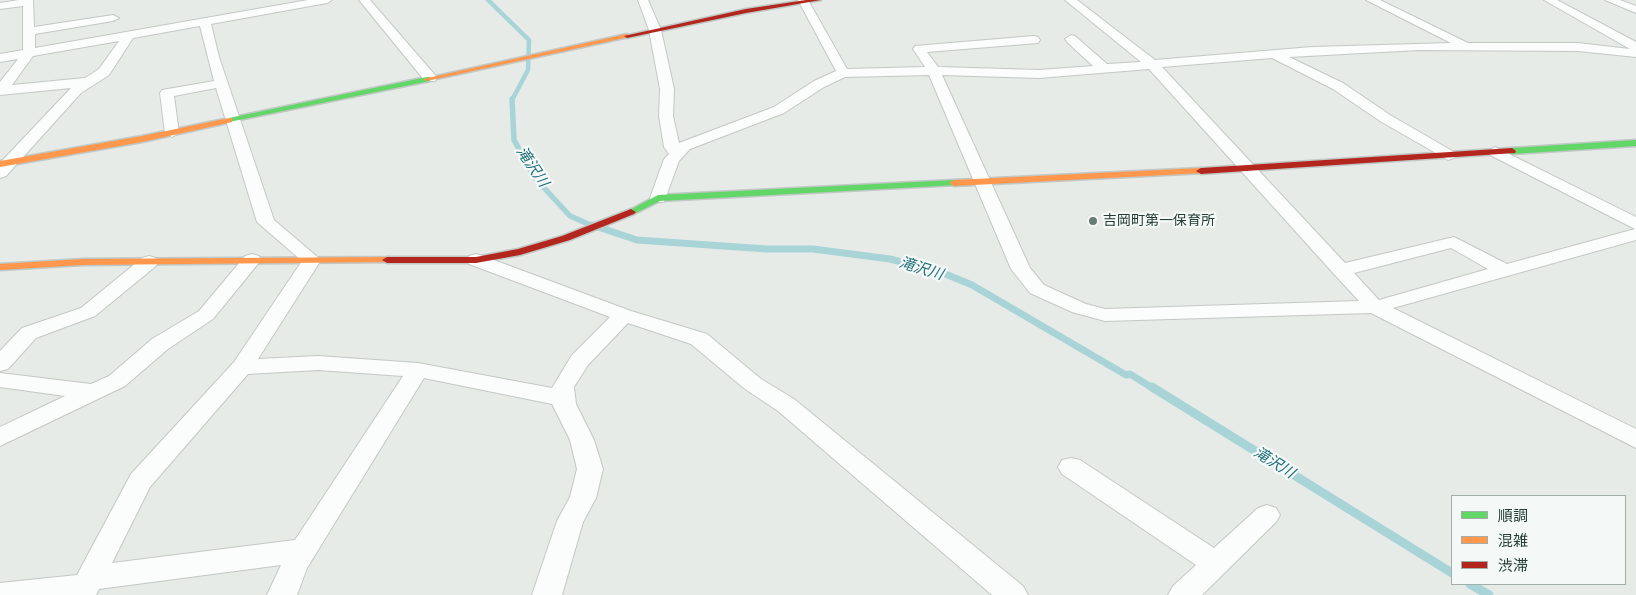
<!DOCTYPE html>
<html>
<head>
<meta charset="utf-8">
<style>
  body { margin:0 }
  #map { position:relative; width:1636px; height:595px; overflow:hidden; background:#e6ebe8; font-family:"Noto Sans","Noto Sans JP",sans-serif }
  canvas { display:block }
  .legend { position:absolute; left:1451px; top:495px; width:175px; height:90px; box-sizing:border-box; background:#f4f9f7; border:1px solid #a1aea9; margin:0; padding:6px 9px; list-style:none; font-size:15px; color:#243e35 }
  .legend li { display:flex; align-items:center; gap:10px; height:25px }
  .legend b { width:25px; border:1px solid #a1aea9 }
</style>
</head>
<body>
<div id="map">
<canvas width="1636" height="595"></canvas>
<ul class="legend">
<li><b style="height:6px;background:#63d668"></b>順調</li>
<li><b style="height:6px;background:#ff974d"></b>混雑</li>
<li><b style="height:6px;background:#b3261e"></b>渋滞</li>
</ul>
</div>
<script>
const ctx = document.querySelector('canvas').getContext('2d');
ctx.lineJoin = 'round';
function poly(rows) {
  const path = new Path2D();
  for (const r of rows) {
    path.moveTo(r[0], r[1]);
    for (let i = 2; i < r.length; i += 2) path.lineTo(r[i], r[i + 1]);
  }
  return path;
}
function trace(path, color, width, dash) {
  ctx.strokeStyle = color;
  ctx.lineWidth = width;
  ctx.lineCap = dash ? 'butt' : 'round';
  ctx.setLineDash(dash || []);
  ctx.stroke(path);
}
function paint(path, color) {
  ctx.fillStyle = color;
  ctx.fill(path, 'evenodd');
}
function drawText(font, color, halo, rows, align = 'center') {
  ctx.font = font + ' "Noto Sans","Noto Sans JP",sans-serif';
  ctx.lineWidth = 4.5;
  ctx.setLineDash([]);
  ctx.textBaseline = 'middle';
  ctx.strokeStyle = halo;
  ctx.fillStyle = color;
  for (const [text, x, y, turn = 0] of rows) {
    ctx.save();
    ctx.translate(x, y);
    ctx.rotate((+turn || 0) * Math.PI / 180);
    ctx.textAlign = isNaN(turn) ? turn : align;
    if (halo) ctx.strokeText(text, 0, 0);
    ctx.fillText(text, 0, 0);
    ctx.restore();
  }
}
trace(poly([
  [488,0,529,40,528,70,512,100]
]), '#a8d4d7', 4.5);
trace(poly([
  [512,99,514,140,535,178,570,216,595,227]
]), '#a8d4d7', 5.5);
trace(poly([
  [592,225,637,240,767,249,813,249,890,259,943,273,972,285,1126,375,1130,374,1154,389]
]), '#a8d4d7', 7);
trace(poly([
  [1152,387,1452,573],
  [1470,584,1489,595]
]), '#a8d4d7', 9);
const street = poly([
  [19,0,33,0,34,27,113,15,119,18,113,21,35,34,35,48,308,0,332,0,327,3,211,24,219,57,274,220,321,260,258,359,318,356,418,363,552,388,572,355,610,317,469,264,467,260,469,256,476,254,483,256,631,311,707,334,761,379,794,399,1023,586,1028,595,992,595,778,411,745,389,691,344,628,323,588,365,574,387,576,404,594,440,603,469,596,498,583,522,562,595,532,595,557,521,570,497,577,469,570,440,552,404,424,378,307,568,297,595,267,595,281,565,99,589,96,595,0,595,0,583,77,575,131,474,234,362,302,261,257,222,216,88,174,96,179,133,172,137,165,133,160,93,162,90,214,81,200,26,133,38,109,75,81,93,6,176,0,178,0,163,71,88,0,95,0,82,18,59,0,62,0,54,23,50,23,6,0,9,0,3,19,0],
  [119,41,99,69,85,78,12,85,33,56,119,41],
  [318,370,403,376,295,540,112,563,150,487,248,374,318,370],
  [359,0,370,0,435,75,437,78,435,81,425,81,359,0],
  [638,0,648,0,661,30,674,89,673,116,679,143,774,107,814,81,836,71,798,0,808,0,847,69,925,67,913,49,915,46,1034,36,1038,37,1040,40,1038,43,927,52,938,67,1039,70,1093,66,1067,42,1065,39,1071,35,1075,36,1107,64,1141,62,1065,0,1077,0,1155,60,1312,47,1451,43,1366,0,1380,0,1468,43,1578,43,1630,49,1544,0,1557,0,1636,42,1636,57,1578,51,1419,50,1289,57,1343,83,1390,115,1454,152,1456,155,1454,158,1448,160,1380,121,1333,89,1272,58,1162,67,1345,263,1454,237,1507,264,1635,229,1490,155,1487,152,1495,147,1636,217,1636,240,1393,308,1636,429,1636,448,1371,313,1105,321,1072,312,1030,293,1011,269,929,75,845,77,824,87,784,113,690,149,679,161,664,202,652,202,650,198,664,159,669,154,664,147,659,116,660,89,649,30,638,0],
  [1149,69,1334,274,1359,301,1105,309,1086,304,1044,285,1030,268,942,75,1039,78,1149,69],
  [1451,248,1488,269,1379,300,1354,273,1451,248],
  [1605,0,1620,0,1636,6,1636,13,1605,0],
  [252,254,259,256,261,260,213,319,168,349,125,386,0,446,0,427,65,396,0,387,0,373,91,384,109,376,152,339,199,311,245,256,252,254],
  [149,256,156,258,158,262,156,266,95,316,36,338,8,369,0,371,0,351,22,328,81,308,142,258,149,256],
  [1071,458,1080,460,1214,548,1258,508,1267,505,1276,508,1280,515,1276,522,1202,595,1168,595,1173,586,1196,565,1062,474,1058,467,1062,460,1071,458]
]);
const fast = poly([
  [427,77,430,77,430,81,229,122,225,120,229,118,427,77],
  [1636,140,1636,146,1512,154,1508,151,1512,148,1636,140],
  [954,180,959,183,957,185,660,201,634,214,628,214,626,212,658,195,954,180]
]);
const slow = poly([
  [627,34,629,35,629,37,427,81,423,79,627,34],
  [229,118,232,118,232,122,142,142,0,167,0,161,142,136,229,118],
  [1201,168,1206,171,1204,173,954,186,949,183,954,180,1201,168],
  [387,257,391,258,392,260,391,262,83,265,0,270,0,264,83,259,387,257]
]);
const jam = poly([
  [806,0,821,0,746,13,627,38,624,36,746,9,806,0],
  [1512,148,1516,151,1515,153,1201,174,1196,171,1201,168,1512,148],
  [631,209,636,212,634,214,570,240,520,255,476,263,387,263,382,260,387,257,476,257,518,249,562,236,631,209]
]);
trace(street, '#c3c8c5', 2);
trace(fast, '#c1c8c5', 3);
trace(slow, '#c1c8c5', 3);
trace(jam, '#c1c8c5', 3);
paint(street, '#fbfcfc');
paint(fast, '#63d668');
paint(slow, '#ff974d');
paint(jam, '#b3261e');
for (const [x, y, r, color] of [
  [1093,221,5,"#687b74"]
]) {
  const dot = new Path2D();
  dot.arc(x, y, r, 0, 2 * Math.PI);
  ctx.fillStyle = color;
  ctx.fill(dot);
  trace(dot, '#f4f9f7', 2);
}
drawText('14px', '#243e35', '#f4f9f7', [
  ["吉岡町第一保育所",1103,221]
], 'left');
drawText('italic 15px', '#1f6f79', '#f4f9f7', [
  ["滝沢川",532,167,56],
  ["滝沢川",921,269,17],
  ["滝沢川",1274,463,32]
]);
</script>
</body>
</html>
